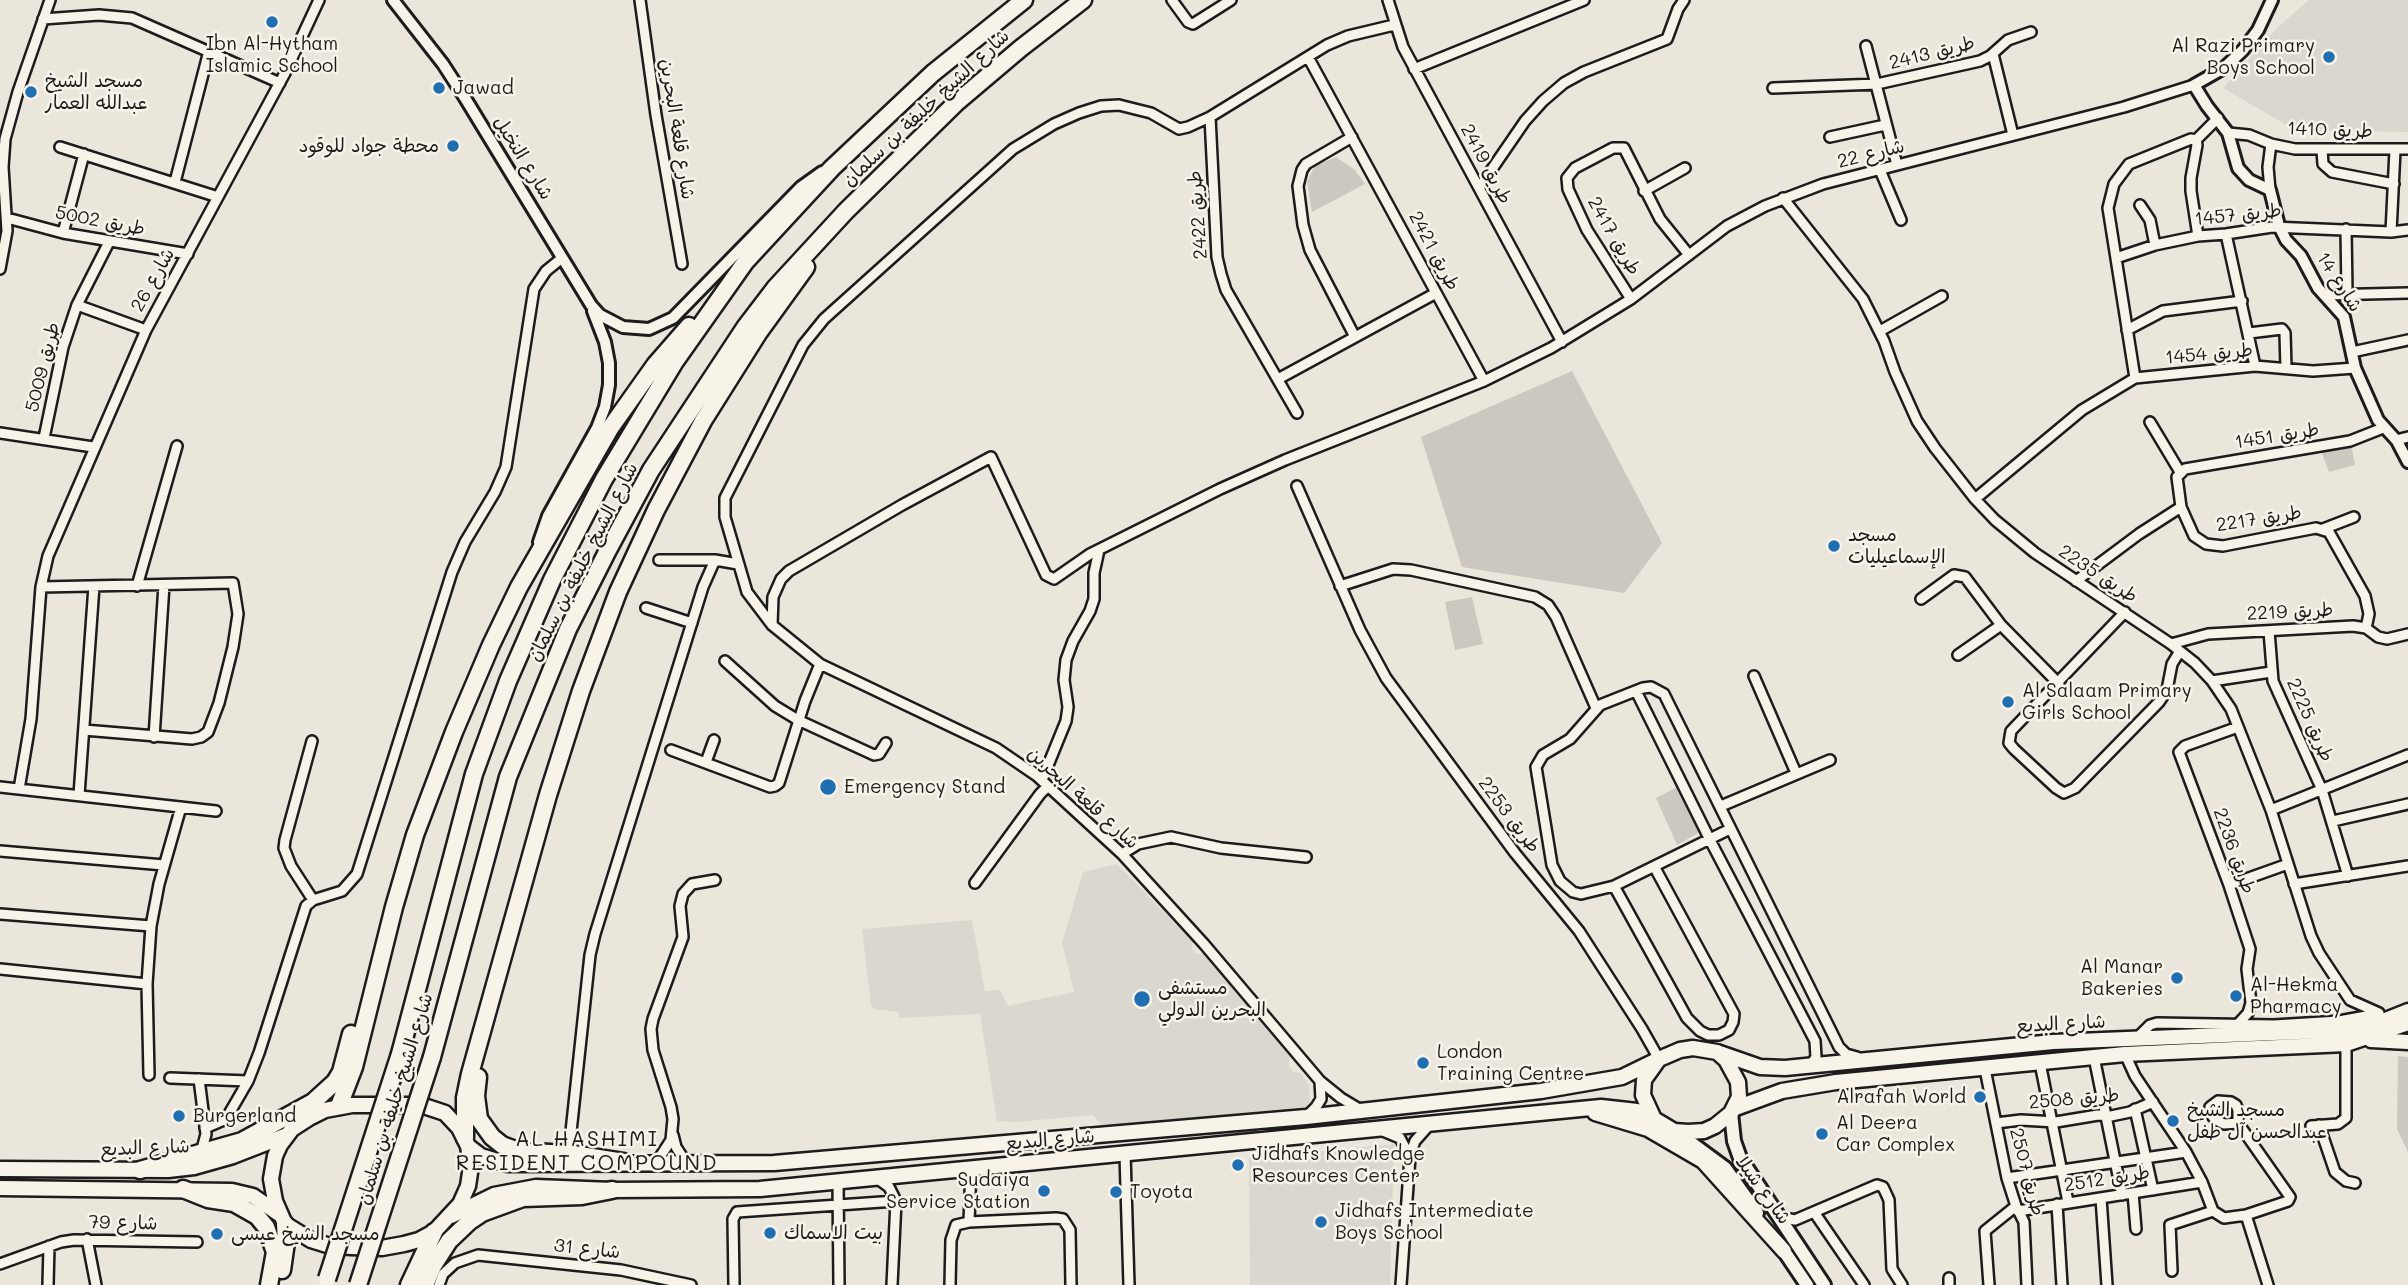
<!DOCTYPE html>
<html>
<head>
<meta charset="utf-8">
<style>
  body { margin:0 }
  canvas { display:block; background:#eae6dc }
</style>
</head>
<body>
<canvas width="2408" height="1285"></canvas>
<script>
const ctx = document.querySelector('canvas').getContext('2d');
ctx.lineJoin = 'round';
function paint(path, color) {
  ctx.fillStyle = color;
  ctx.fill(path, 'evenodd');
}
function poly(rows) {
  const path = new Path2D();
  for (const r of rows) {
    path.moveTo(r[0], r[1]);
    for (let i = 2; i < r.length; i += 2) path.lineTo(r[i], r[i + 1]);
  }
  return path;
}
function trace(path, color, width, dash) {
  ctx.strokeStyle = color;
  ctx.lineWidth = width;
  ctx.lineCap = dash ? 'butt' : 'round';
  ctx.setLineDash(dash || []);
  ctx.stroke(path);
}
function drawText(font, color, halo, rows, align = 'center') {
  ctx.font = font + ' Mali,"Playpen Sans Arabic",sans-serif';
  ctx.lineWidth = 5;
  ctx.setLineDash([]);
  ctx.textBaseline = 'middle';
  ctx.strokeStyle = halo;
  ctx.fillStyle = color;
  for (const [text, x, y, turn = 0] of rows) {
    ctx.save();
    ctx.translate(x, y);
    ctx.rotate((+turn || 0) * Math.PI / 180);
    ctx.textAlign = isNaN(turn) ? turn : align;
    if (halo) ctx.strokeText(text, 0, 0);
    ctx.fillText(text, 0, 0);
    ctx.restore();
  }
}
paint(poly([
  [2309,0,2408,0,2408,132,2295,130,2223,88,2278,27],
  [1117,864,1193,942,1192,949,1197,954,1203,953,1290,1056,1289,1067,1293,1072,1301,1073,1309,1086,1310,1103,1305,1107,1102,1126,1093,1115,1017,1122,997,1121,980,1014,899,1018,899,1012,874,1009,871,1005,862,929,972,920,985,991,1000,990,1008,1006,1074,992,1062,943,1083,872],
  [1394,1144,1390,1285,1250,1285,1249,1158]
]), '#dad7ce');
paint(poly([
  [1336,157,1355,170,1365,184,1312,212,1307,182,1315,166],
  [1572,371,1662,543,1624,593,1462,567,1421,437],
  [2351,445,2355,465,2329,472,2321,451],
  [1472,597,1483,644,1455,650,1445,602],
  [1677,787,1700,832,1677,845,1656,798],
  [2398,1056,2408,1057,2408,1152,2397,1129]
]), '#ccc8c0');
const minor = poly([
  [640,0,656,115,682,264],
  [1172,0,1188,22,1193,24,1231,0],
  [1388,0,1403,47,1562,342],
  [43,19,99,15,132,18,280,83],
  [1866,46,1897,165],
  [1993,54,2013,135],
  [1308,57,1484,381],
  [1414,69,1584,0],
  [1773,88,1877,84,1980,61,1990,56,2008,40,2031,32],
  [1210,117,1217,257,1221,274,1226,290,1297,413],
  [2228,133,2249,135,2271,144,2295,149,2408,149],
  [1352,137,1306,164,1302,170,1298,186,1303,225,1310,250,1355,337],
  [1830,137,1885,125],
  [2196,140,2218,118],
  [60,147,218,197],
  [2322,150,2323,164,2332,172,2394,184],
  [1880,170,1901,220],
  [175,182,209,51],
  [1479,188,1525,121,1543,101,1564,83,1584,72,1667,39,1678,9,1684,0],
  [2270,190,2268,167,2271,144],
  [1644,191,1685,168],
  [1783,198,1863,299,1884,341,1895,372,1917,421,1935,448,1975,499,1995,520,2035,553,2171,644,2195,663,2212,681,2231,709,2271,810,2311,936,2319,953,2350,1000,2379,1013],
  [2140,205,2150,220,2155,245],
  [7,218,63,233,188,254],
  [2346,229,2347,293],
  [2391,232,2395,150],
  [63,233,84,154],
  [2226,234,2255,366],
  [2116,258,2155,245,2198,236,2226,234,2272,227,2391,232,2408,230],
  [0,269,7,231,3,167,5,139,18,92,50,0],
  [2324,295,2408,293],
  [1631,299,1587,230,1568,189,1567,178,1575,168,1613,148,1624,148,1660,219,1689,255],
  [77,305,146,330],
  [2127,330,2163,311,2242,301],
  [1880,331,1942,296],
  [2249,333,2282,329,2285,333,2286,368],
  [2352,352,2408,340],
  [2135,378,2108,208,2114,184,2129,164,2191,139,2196,140,2197,145,2191,178,2191,191,2198,236],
  [1278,379,1436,293],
  [2150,422,2180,472],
  [0,433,93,447],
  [44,438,63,347,77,305,109,242],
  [2396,440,2408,437],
  [1297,486,1360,630,1386,678,1515,853,1579,931,1642,1029,1659,1059],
  [1975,499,2082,410,2135,378,2255,366,2313,371,2355,368],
  [2323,529,2354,517],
  [659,560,715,560,738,564],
  [2076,581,2139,534,2181,507],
  [137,586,177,446],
  [1340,586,1393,569,1411,570,1535,597,1548,605,1556,617,1596,708],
  [41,587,233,583,238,614,233,647,219,703,208,732,201,737,192,739,84,730],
  [1921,599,1954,575,1965,577,2001,625,2059,684],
  [646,608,692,623],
  [2125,612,2011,731,2009,743,2014,749,2056,788,2064,793,2075,788,2159,702,2167,690,2172,664,2180,651],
  [772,625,773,597,781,579,789,571,902,505,991,457,1046,575,1054,579,1090,554,1220,489,1285,460,1484,381,1551,348,1631,299,1727,226,1765,206,1823,184,2124,107,2194,85],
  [2366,628,2369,614,2365,596,2329,532,2316,528,2223,546,2206,544,2194,536,2181,507,2177,477,2185,469,2350,441,2383,428],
  [2269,631,2273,681,2322,790,2348,876],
  [2171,644,2208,634,2353,626,2366,628,2378,637,2387,639,2408,634],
  [1958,655,2001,625],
  [725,661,775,706,798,720,874,755,879,754,886,743],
  [1754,676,1796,773],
  [2212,681,2271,672],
  [1636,691,1711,842,1815,1041,1816,1057,1810,1066],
  [2238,727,2185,746,2179,752,2229,885,2250,949,2247,969,2251,1003,2248,1013,2238,1024],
  [154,737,164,585],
  [312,741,285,840,284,848,291,866,313,900],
  [671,750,770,787,775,786,779,783,805,701,820,664],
  [706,762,714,740],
  [1042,780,1066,721,1068,707,1064,680,1066,660,1073,641,1090,611,1094,599,1094,573,1099,550],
  [0,787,216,811],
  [19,789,31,719,41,587,48,556,146,330,285,73,319,0],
  [79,795,94,586],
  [1721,806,1830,760],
  [2271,810,2408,755],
  [2333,821,2408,804],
  [1730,829,1614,886,1581,894,1573,892,1560,881,1552,865,1536,767,1543,755,1570,739,1600,705,1643,688,1651,687,1664,694,1839,1047,1846,1054,1857,1057],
  [0,851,164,865],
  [1122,854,1138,844,1171,837,1221,848,1306,857],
  [975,883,1040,794,1048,786],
  [2294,884,2408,866],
  [2229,885,2288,864],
  [1614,886,1687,1018,1700,1031,1708,1035,1719,1035,1729,1030,1733,1022,1734,1014,1655,868],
  [0,914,151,926],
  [0,969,147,984],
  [2136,1039,2150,1025,2157,1023,2274,1025,2339,1021,2377,1014],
  [2125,1054,2135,1076,2186,1152,2202,1182,2213,1211,2224,1218,2246,1215,2268,1285],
  [2094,1057,2122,1195],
  [2040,1063,2068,1202],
  [1985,1069,2007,1178,2016,1206,2024,1222,2027,1285],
  [149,1075,147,984,151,926,159,884,181,807],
  [170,1078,248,1081],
  [199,1079,206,1134,201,1153],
  [2135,1109,2153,1190],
  [1361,1110,1341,1098,1320,1081,1204,944,1122,854,1037,776,996,748,820,664,772,625,747,592,725,517,725,498,803,345,824,319,1013,149,1054,124,1079,113,1101,106,1119,105,1151,113,1179,129,1188,127,1210,117,1327,45,1348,36,1394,25],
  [1307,1116,1316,1107,1321,1099,1320,1081],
  [1996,1123,2021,1120,2056,1122,2098,1115,2111,1116,2130,1112,2153,1102],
  [2238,1123,2224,1124,2218,1121,2213,1117,2210,1107,2218,1101,2231,1102,2236,1105,2238,1110,2238,1123,2290,1197,2288,1201,2246,1215],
  [2319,1125,2335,1172,2346,1181,2355,1183],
  [2311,1126,2338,1124,2346,1118,2346,1044],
  [205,1128,226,1119,248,1081,259,1053,306,906,313,900,342,891,357,874,452,572,465,542,495,492,506,467,534,289,546,271,562,258],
  [1383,1131,1400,1138,1410,1157,1401,1285],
  [673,1135,676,1147,687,1164],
  [563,1154,570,1141,590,955,595,934,703,587,715,560],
  [1125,1154,1129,1285],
  [1410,1155,1415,1141,1431,1123],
  [656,1163,671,1140,673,1119,671,1107,653,1050,651,1029,653,1019,683,937,680,906,683,894,692,884,715,880],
  [2007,1178,2186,1152],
  [878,1179,889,1187,896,1201,892,1285],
  [838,1181,839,1285],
  [2133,1193,2136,1229],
  [2101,1198,2107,1285],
  [2057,1204,2062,1285],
  [2018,1211,2202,1182],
  [1814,1212,1864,1285],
  [1779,1217,1795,1220,1877,1185,1883,1187,1889,1200,1892,1269,1902,1285],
  [969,1222,971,1167],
  [87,1239,96,1285],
  [0,1264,61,1242,74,1240,197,1242],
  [2172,1271,2170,1225,2213,1211],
  [1949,1278,1949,1285],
  [48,1285,49,1246],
  [439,1285,443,1274,455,1263,478,1255,621,1270,691,1285],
  [734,1285,733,1219,737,1212,896,1201],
  [950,1285,951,1240,956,1225,969,1222,1056,1218,1063,1219,1070,1230,1071,1285],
  [1989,1285,1985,1231,2016,1206]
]);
const tertiary = poly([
  [393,0,443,64,465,98,591,305,600,315,623,327,649,329,673,318,801,187,822,172],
  [2272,0,2258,30,2243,50,2224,68,2194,85,2207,106,2228,133,2238,168,2249,180,2270,190,2279,226,2286,240,2301,256,2318,288,2344,317,2355,368,2378,420,2397,441,2408,462],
  [539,542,548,516,597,428,605,407,609,385,609,363,605,342,593,311]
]);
const secondary = poly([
  [1731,1113,1734,1141,1740,1158,1824,1285],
  [1675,1131,1725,1168,1757,1213],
  [1780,1245,1807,1285]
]);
const primary = poly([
  [2371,1040,2408,1042],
  [1693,1048,1717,1052,1726,1060,1738,1082,1739,1097,1731,1113,1715,1126,1704,1131,1688,1132,1674,1131,1654,1119,1643,1095,1644,1080,1659,1059,1680,1050,1693,1048],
  [1717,1052,1760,1067,1785,1068,2053,1042,2348,1030,2378,1023,2408,1011],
  [352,1105,421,1105,445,1113,459,1128,468,1146,471,1166,468,1186,460,1204,434,1232,419,1240,404,1244,382,1248,351,1247,327,1245,311,1240,285,1224,275,1201,271,1179,275,1156,280,1145,292,1129,309,1118,325,1110,352,1105],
  [1733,1109,1782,1091,1836,1082,2125,1054,2346,1044,2408,1023],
  [1595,1113,1648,1129,1703,1161,1784,1251],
  [468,1146,481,1156,507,1164,774,1163,1306,1117,1541,1091,1622,1077,1659,1059],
  [0,1169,168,1170,194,1167,233,1156,287,1135],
  [0,1188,232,1191,253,1196,279,1214],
  [451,1216,494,1195,536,1187,612,1190,760,1189,1601,1107,1637,1111,1654,1119]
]);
const motorway = poly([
  [400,1054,474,774,508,681,552,580,604,479,674,363,746,261,832,168,933,73,1024,0],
  [432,1057,508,777,568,629,608,550,651,470,746,326,775,288,846,211,956,103,1021,48,1083,0],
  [478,1077,476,1096,479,1119,492,1137,502,1145,513,1149,528,1152,573,1154,624,1162],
  [339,1106,354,1067,394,907,415,835,454,732,491,645,519,587,611,427,655,365,689,326],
  [465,1138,465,1098,470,1074,548,795,581,691,618,592,656,510,703,421,759,332,806,267],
  [140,1170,242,1141,313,1102,335,1082,341,1072,351,1034],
  [183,1189,208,1199,234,1203,257,1216,266,1227,275,1252,269,1285],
  [282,1270,286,1242,285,1224],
  [409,1285,434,1232],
  [425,1285,433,1266,449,1241,470,1221,482,1213,523,1198,582,1196,612,1190]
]);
trace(minor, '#1c1c1c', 14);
trace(tertiary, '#1c1c1c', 16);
trace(secondary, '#1c1c1c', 18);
trace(primary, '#1c1c1c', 19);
trace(motorway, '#1c1c1c', 21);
trace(minor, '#f7f3e8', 9);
trace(tertiary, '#f7f3e8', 10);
trace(secondary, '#f7f3e8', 12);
trace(primary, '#f7f3e8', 14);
trace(motorway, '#f7f3e8', 16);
const motorwayBridge = poly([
  [327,1279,400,1054],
  [358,1285,432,1057]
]);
trace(motorwayBridge, '#1c1c1c', 21, []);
trace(motorwayBridge, '#f7f3e8', 16);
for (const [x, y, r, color] of [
  [272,22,7,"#1f6fb2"],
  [2329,57,7,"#1f6fb2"],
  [439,88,7,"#1f6fb2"],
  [31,92,7,"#1f6fb2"],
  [453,146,7,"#1f6fb2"],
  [1834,546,7,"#1f6fb2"],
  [2008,702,7,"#1f6fb2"],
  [828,787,9,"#1f6fb2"],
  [2177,978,7,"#1f6fb2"],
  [2236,996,7,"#1f6fb2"],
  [1142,999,9,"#1f6fb2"],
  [1423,1063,7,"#1f6fb2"],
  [1980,1097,7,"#1f6fb2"],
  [179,1116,7,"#1f6fb2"],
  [2173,1121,7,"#1f6fb2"],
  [1822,1134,7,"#1f6fb2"],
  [1238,1165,7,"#1f6fb2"],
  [1044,1191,7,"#1f6fb2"],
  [1116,1192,7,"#1f6fb2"],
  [1321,1222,7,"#1f6fb2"],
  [770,1233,7,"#1f6fb2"],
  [217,1234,7,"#1f6fb2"]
]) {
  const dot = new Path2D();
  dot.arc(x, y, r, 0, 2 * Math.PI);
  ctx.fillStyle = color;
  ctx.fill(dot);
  trace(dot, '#f7f3e8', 2.5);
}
drawText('19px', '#1c1c1c', '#f7f3e8', [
  ["Ibn Al-Hytham",272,44,"center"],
  ["Islamic School",272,66,"center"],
  ["Al Razi Primary",2315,46,"right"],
  ["Boys School",2315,68,"right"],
  ["مسجد الشيخ",45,81],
  ["عبدالله العمار",45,103],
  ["Jawad",453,88],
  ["محطة جواد للوقود",439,146,"right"],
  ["مسجد",1848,535],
  ["الإسماعيليات",1848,557],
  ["Al Salaam Primary",2022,691],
  ["Girls School",2022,713],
  ["Emergency Stand",844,787],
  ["Al Manar",2163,967,"right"],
  ["Bakeries",2163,989,"right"],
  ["Al-Hekma",2250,985],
  ["Pharmacy",2250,1007],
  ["مستشفى",1158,988],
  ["البحرين الدولي",1158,1010],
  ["London",1437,1052],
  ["Training Centre",1437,1074],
  ["Alrafah World",1966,1097,"right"],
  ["مسجد الشيخ",2187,1110],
  ["عبدالحسن آل طفل",2187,1132],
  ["Burgerland",193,1116],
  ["Al Deera",1836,1123],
  ["Car Complex",1836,1145],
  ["Jidhafs Knowledge",1252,1154],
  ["Resources Center",1252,1176],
  ["Sudaiya",1030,1180,"right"],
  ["Service Station",1030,1202,"right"],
  ["Toyota",1130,1192],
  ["Jidhafs Intermediate",1335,1211],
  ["Boys School",1335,1233],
  ["بيت الاسماك",784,1233],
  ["مسجد الشيخ عيسى",231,1234]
], 'left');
drawText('19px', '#1c1c1c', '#f7f3e8', [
  ["طريق 2413",1932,53,-14],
  ["شارع الشيخ خليفة بن سلمان",926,108,-43],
  ["شارع قلعة البحرين",677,129,81],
  ["طريق 1410",2330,130,2],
  ["شارع 22",1871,154,-14],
  ["شارع النخيل",523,158,58],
  ["طريق 2419",1486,164,62],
  ["طريق 2422",1198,215,-94],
  ["طريق 1457",2238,215,-6],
  ["طريق 5002",100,221,11],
  ["طريق 2417",1614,236,60],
  ["طريق 2421",1434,251,62],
  ["شارع 26",153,280,-61],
  ["شارع 14",2339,282,57],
  ["طريق 1454",2209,354,-5],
  ["طريق 5009",43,367,-76],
  ["طريق 1451",2277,436,-9],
  ["طريق 2217",2259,519,-9],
  ["شارع الشيخ خليفة بن سلمان",583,562,-63],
  ["طريق 2235",2098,574,33],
  ["طريق 2219",2290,612,-3],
  ["طريق 2225",2310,720,66],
  ["شارع قلعة البحرين",1083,798,42],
  ["طريق 2253",1509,815,53],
  ["طريق 2236",2234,851,70],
  ["شارع البديع",2061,1024,-3],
  ["شارع الشيخ خليفة بن سلمان",395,1099,-73],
  ["طريق 2508",2074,1099,-5],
  ["شارع البديع",1050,1140,-5],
  ["شارع البديع",145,1148,-2],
  ["طريق 2507",2027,1172,75],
  ["طريق 2512",2107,1179,-9],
  ["شارع شيلا",1763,1190,54],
  ["شارع 79",123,1223,1],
  ["شارع 31",587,1249,6]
]);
ctx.letterSpacing = '2px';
drawText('21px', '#1c1c1c', '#f7f3e8', [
  ["AL HASHIMI",587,1140],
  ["RESIDENT COMPOUND",587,1164]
]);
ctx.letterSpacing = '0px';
</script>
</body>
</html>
